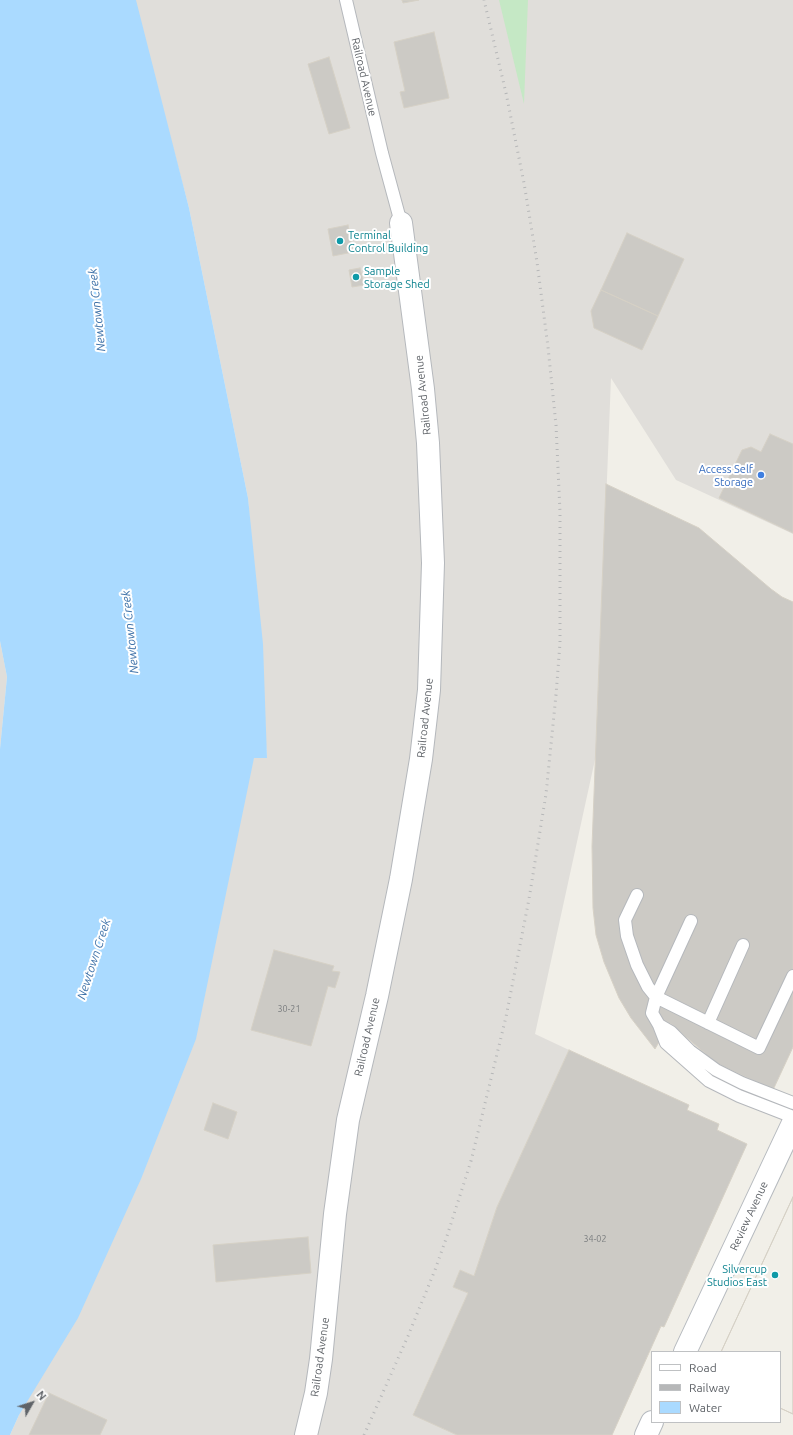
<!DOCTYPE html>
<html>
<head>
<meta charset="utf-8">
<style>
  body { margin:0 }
  #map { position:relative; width:793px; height:1435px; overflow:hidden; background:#f1efe8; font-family:Ubuntu,sans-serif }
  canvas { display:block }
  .legend { position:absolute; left:651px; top:1351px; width:130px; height:72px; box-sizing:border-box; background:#fff; border:1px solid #bfc1c3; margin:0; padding:5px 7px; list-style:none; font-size:12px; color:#5f6368 }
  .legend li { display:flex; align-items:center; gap:8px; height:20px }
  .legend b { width:20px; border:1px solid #bfc1c3 }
  .north { position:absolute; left:12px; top:1383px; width:40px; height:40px; -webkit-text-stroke:3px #fff; paint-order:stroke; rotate:51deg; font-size:11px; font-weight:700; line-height:16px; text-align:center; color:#5f6368 }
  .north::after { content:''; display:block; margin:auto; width:14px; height:18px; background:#5f6368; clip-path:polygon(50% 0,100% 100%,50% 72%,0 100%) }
</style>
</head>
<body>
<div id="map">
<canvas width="793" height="1435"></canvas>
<ul class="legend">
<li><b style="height:5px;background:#fff"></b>Road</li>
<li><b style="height:5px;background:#b6b7b8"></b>Railway</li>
<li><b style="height:11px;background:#aadaff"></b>Water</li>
</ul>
<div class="north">N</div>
</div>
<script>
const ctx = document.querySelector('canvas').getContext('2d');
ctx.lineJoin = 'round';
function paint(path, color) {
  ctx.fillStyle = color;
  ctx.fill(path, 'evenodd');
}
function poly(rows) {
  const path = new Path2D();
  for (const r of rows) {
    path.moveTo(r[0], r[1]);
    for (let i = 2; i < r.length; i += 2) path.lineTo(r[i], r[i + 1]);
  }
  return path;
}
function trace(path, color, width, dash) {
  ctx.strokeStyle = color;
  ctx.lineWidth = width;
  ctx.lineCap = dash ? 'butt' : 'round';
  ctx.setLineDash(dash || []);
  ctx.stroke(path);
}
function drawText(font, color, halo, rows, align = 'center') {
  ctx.font = font + ' Ubuntu,sans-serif';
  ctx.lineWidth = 4;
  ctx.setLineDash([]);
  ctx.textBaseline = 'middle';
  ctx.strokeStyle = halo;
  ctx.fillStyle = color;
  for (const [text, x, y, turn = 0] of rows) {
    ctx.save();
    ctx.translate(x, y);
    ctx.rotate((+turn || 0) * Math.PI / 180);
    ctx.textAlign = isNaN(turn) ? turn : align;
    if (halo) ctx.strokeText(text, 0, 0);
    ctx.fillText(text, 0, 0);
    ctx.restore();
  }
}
paint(poly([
  [134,0,793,0,793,534,676,480,611,378,596,755,535,1034,569,1050,497,1207,474,1276,460,1270,453,1286,468,1293,413,1414,457,1435,10,1435,19,1415,254,757,267,758,248,498,189,208],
  [0,641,7,677,0,749]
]), '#e0deda');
paint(poly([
  [499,0,528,0,524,104]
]), '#c5e8c5');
paint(poly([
  [0,0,136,0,189,208,248,498,263,644,267,758,254,758,196,1039,141,1179,78,1318,19,1415,10,1435,0,1435,0,749,7,677,0,641]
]), '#aadaff');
const building = poly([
  [402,0,419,0,403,3,402,0],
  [434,32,449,98,404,108,400,92,405,91,394,42,434,32],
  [329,57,350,128,329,134,308,64,329,57],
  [348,225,353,252,333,256,328,229,348,225],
  [627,233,684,259,658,316,601,290,627,233],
  [360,268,364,285,352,287,349,270,360,268],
  [601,290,658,316,642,350,594,328,591,311,601,290],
  [770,434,793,444,793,533,719,498,742,450,751,447,761,452,770,434],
  [606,484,699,528,771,589,782,597,793,602,793,1047,773,1090,716,1063,670,1023,655,1049,631,1018,619,998,604,962,596,935,593,908,592,846,606,484],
  [274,950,334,966,332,971,340,972,335,988,328,986,311,1046,251,1030,274,950],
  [569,1050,689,1105,687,1110,719,1124,717,1130,747,1144,664,1327,661,1326,612,1435,457,1435,413,1415,468,1293,453,1287,460,1270,474,1276,497,1207,569,1050],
  [213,1103,237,1112,228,1139,204,1130,213,1103],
  [793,1197,793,1414,780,1408,780,1352,721,1352,793,1197],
  [793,1197,793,1414,780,1408,780,1352,721,1352,793,1197],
  [308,1237,311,1273,216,1282,213,1245,308,1237],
  [49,1393,107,1420,100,1435,29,1435,49,1393]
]);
paint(building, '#cccac5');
trace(building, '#d6d1c6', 1);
const lane = poly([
  [346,0,382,153,401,223],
  [637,895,625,920,627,936,637,965,648,987,656,997,759,1048,793,976],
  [691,921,656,997,652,1013,659,1025,666,1043,709,1081,739,1096,793,1117],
  [708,1023,743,945],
  [659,1025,671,1032,690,1051,716,1070,742,1083,793,1103]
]);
const street = poly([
  [306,1435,316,1393,321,1359,335,1214,348,1120,377,996,401,879,421,759,429,690,433,563,428,443,423,389,401,223]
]);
const secondary = poly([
  [685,1352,793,1123],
  [646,1435,652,1422]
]);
trace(lane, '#b5b8bc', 14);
trace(street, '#b5b8bc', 24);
trace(secondary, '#b6babf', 24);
trace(lane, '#fff', 12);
trace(street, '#fff', 22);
trace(secondary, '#fff', 22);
trace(poly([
  [364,1435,408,1336,435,1270,447,1236,471,1161,506,1017,529,899,546,794,556,695,560,643,560,512,556,425,548,347,537,262,524,183,506,93,484,0]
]), '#b6b7b8', 3, [1, 5]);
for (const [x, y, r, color] of [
  [340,241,4,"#0f9aa8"],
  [356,277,4,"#0f9aa8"],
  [761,475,4,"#3f7fe0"],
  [775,1275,4,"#0f9aa8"]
]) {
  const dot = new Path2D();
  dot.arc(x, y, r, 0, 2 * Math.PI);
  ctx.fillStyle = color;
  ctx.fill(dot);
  trace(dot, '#fff', 1.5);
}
drawText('9px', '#7a7d7f', null, [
  ["30-21",289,1009],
  ["34-02",595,1239]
]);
drawText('11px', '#5f6368', '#fff', [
  ["Railroad Avenue",364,77,77],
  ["Railroad Avenue",423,395,-96],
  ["Railroad Avenue",425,718,-84],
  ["Railroad Avenue",367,1037,-77],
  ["Review Avenue",749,1216,-65],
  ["Railroad Avenue",320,1357,-82]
]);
drawText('11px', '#0d838f', '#fff', [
  ["Terminal",348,235],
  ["Control Building",348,248],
  ["Sample",364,271],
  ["Storage Shed",364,284],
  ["Silvercup",767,1269,"right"],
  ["Studios East",767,1282,"right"]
], 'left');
drawText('11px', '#366cbe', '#fff', [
  ["Access Self",753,469],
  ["Storage",753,482]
], 'right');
drawText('italic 12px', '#4174aa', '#fff', [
  ["Newtown Creek",97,310,-96],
  ["Newtown Creek",130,632,-96],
  ["Newtown Creek",94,959,-72]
]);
</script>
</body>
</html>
